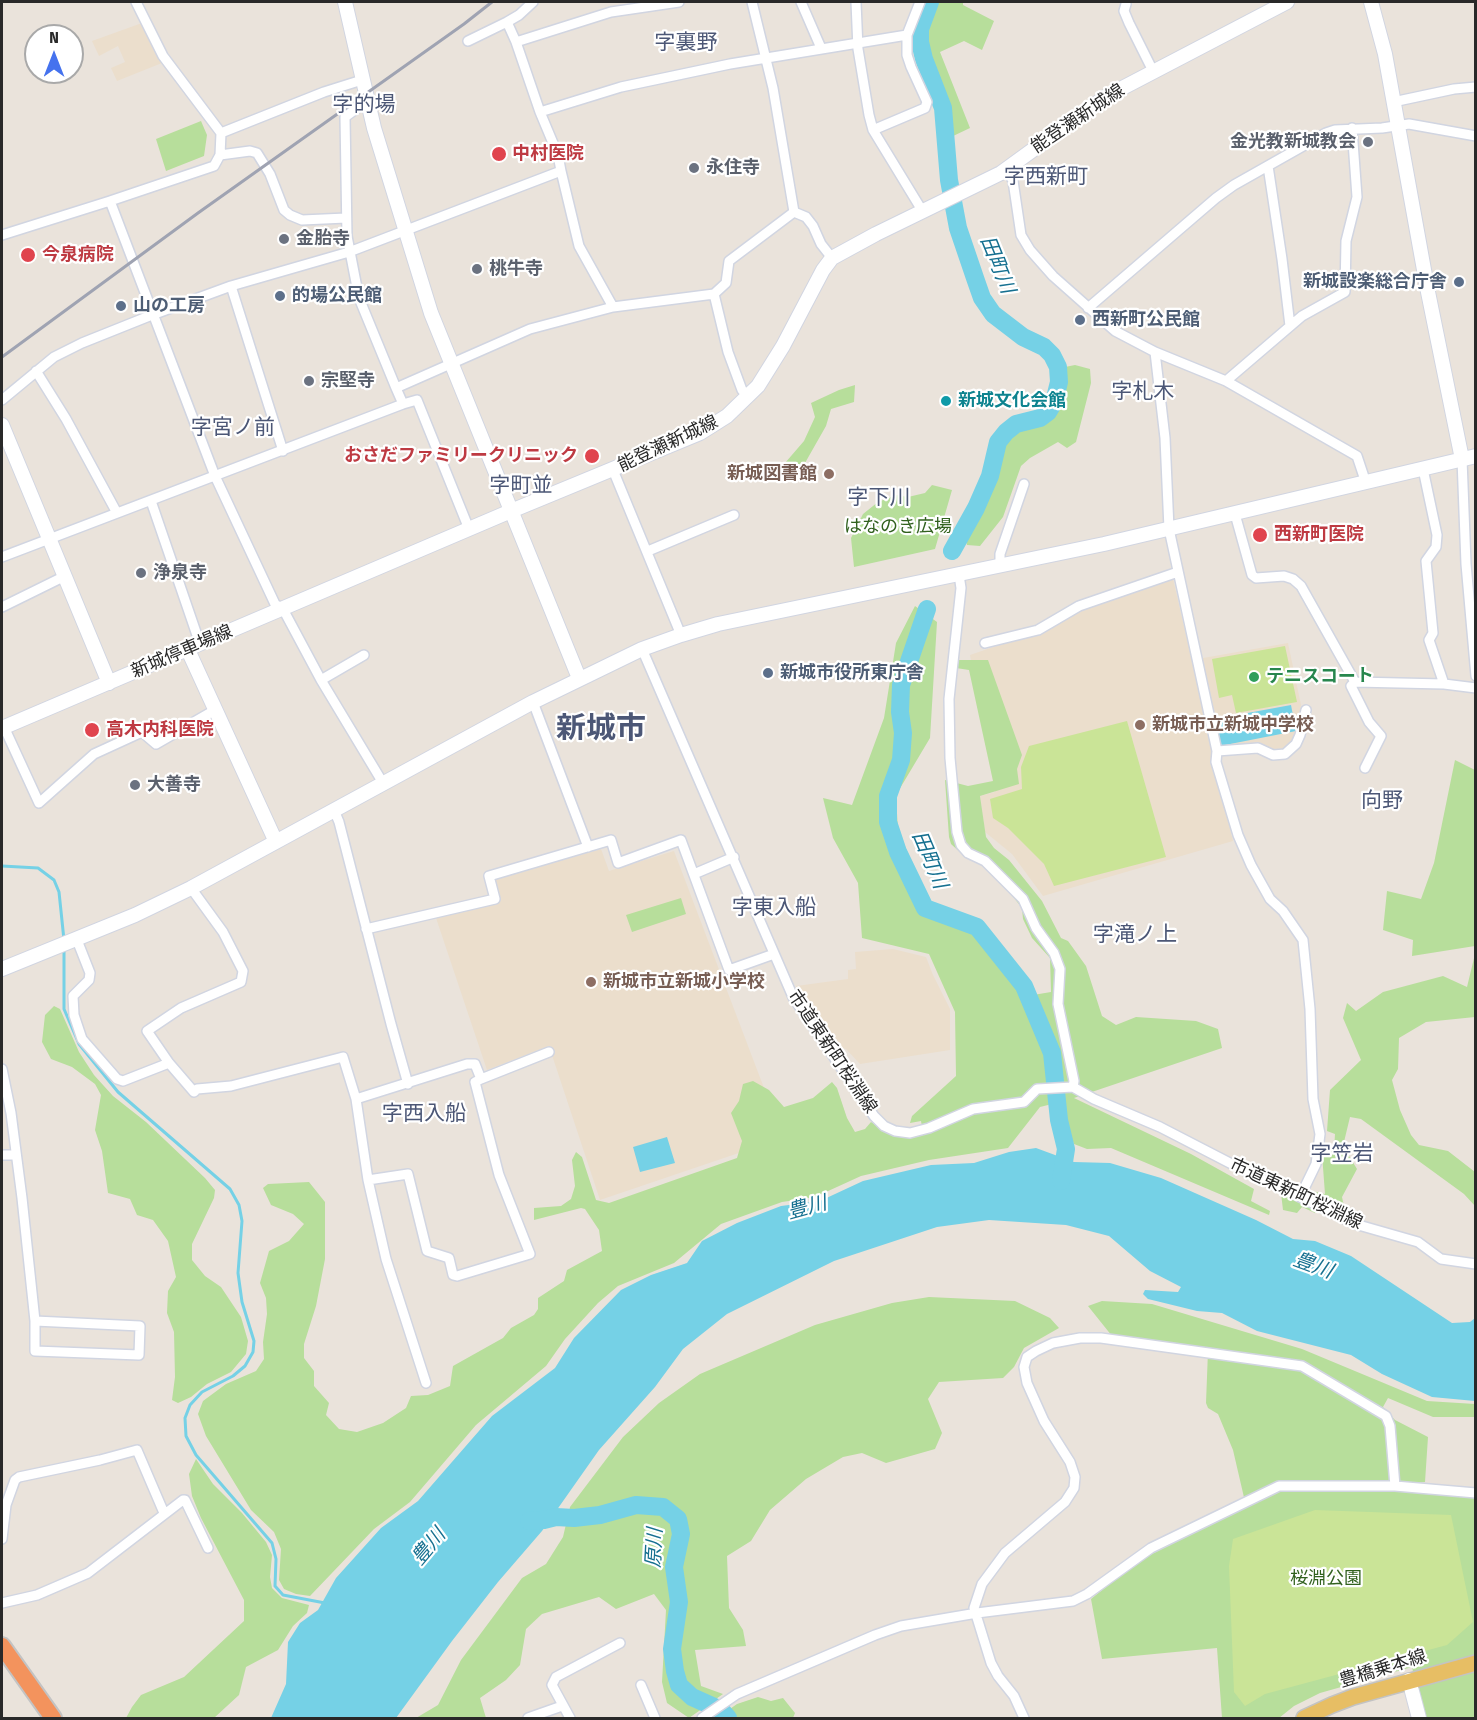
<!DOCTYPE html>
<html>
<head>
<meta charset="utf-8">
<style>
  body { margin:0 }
  #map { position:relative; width:1477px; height:1720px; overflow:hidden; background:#eae3db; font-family:"Fira Sans Condensed",sans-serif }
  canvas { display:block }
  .frame { position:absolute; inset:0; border:3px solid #292929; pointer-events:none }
  .north { position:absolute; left:24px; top:24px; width:60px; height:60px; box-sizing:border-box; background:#fff; border:2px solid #a9a9a9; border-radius:50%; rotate:0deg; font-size:16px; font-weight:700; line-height:24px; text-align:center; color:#292929 }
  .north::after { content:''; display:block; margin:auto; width:21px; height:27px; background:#4572ee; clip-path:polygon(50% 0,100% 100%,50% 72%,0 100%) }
</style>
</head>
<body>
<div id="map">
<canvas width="1477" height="1720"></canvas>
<div class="frame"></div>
<div class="north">N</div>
</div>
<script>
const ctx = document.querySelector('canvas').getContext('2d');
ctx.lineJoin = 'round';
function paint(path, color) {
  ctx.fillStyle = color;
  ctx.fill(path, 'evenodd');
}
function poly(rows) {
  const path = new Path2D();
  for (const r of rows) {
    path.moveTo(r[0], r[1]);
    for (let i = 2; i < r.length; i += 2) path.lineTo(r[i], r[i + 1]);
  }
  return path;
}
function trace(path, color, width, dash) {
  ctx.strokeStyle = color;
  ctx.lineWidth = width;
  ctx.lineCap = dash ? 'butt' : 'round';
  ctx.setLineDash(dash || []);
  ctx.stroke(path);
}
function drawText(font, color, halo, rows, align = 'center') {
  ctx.font = font + ' "Fira Sans Condensed","Noto Sans JP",sans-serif';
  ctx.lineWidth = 4.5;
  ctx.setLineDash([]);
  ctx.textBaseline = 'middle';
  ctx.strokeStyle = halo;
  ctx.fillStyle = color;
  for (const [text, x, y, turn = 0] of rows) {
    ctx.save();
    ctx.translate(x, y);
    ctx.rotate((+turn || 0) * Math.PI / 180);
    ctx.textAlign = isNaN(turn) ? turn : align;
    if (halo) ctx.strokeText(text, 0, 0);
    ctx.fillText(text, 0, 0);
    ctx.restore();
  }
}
paint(poly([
  [142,23,162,63,117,81,111,68,125,62,118,46,99,56,92,41],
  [1173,579,1192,660,1288,643,1301,705,1293,745,1287,751,1274,752,1262,744,1211,750,1233,841,1043,896,1012,854,985,832,980,796,995,792,970,655,1043,630,1077,611],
  [601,849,609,871,674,851,783,1138,600,1200,549,1046,487,1070,436,918,500,901,495,879],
  [893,949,926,957,933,975,950,1009,950,1050,860,1064,846,1049,835,1046,796,986,848,979,848,970,856,969,855,952]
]), '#ebdecc');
paint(poly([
  [935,2,963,2,963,5,994,21,982,50,964,41,940,52,970,128,951,137,946,99,927,57,925,40],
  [201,121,207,135,204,156,166,171,156,139],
  [1075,365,1090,369,1091,383,1076,442,1067,448,1058,442,1030,458,1021,466,1003,517,980,546,967,545,964,534,992,470,1000,442,1013,429,1036,421,1051,413,1065,382,1065,367],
  [855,385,854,402,831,409,826,426,801,470,786,479,785,463,804,441,815,417,811,403,839,390],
  [932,485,952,490,935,549,854,567,851,538,863,514,878,502,896,495,908,497,925,493],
  [915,606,937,622,930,738,896,795,898,831,932,906,973,928,1014,965,1033,995,1051,992,1050,958,1032,938,1023,919,1022,908,990,868,975,859,963,855,951,844,949,837,945,780,968,786,993,781,969,670,956,668,958,660,988,660,1022,755,1017,769,1019,784,980,796,986,837,994,848,1009,860,1042,901,1061,938,1068,941,1086,966,1102,1016,1116,1025,1136,1017,1196,1021,1218,1029,1222,1048,1074,1098,1191,1154,1254,1189,1251,1201,1270,1211,1269,1215,1111,1148,1087,1149,1074,1144,1069,1132,1064,1101,1040,1107,1008,1148,929,1160,861,1176,815,1197,782,1202,721,1224,674,1263,618,1286,598,1303,565,1339,546,1366,476,1425,410,1502,374,1529,310,1596,296,1594,284,1589,279,1580,281,1549,274,1532,251,1510,206,1436,198,1414,203,1401,226,1384,256,1371,264,1359,263,1342,267,1314,266,1298,260,1283,269,1251,289,1241,304,1224,293,1214,271,1205,263,1188,268,1184,309,1182,325,1202,325,1259,316,1306,304,1344,304,1358,314,1371,314,1386,329,1403,326,1415,339,1429,357,1432,383,1423,406,1408,411,1396,428,1395,450,1386,453,1366,503,1338,511,1328,534,1315,538,1309,538,1298,564,1281,567,1270,602,1251,599,1230,585,1209,581,1208,534,1220,534,1208,561,1206,571,1199,575,1186,572,1160,576,1152,582,1157,596,1200,609,1203,737,1158,742,1141,731,1113,739,1101,743,1084,753,1081,769,1090,784,1107,813,1098,832,1082,837,1088,847,1118,855,1132,865,1129,871,1122,893,1136,915,1136,923,1132,921,1121,910,1123,912,1116,956,1076,955,1012,929,954,862,938,858,883,833,838,823,798,852,805,884,718,896,643],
  [1455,760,1475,770,1475,946,1412,956,1413,940,1383,930,1387,891,1421,899,1434,863],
  [681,898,686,914,632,932,626,915],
  [1475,954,1475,1017,1426,1022,1399,1038,1398,1069,1392,1080,1400,1110,1411,1135,1419,1145,1448,1151,1475,1172,1475,1206,1464,1194,1361,1119,1350,1117,1343,1146,1357,1169,1342,1197,1345,1211,1327,1206,1315,1213,1302,1207,1297,1213,1283,1210,1281,1193,1299,1188,1325,1194,1322,1154,1334,1150,1335,1134,1327,1131,1330,1090,1361,1060,1343,1018,1347,1003,1356,1011,1383,992,1443,976,1467,987],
  [54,1006,60,1009,79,1052,94,1075,113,1096,146,1122,205,1178,215,1190,214,1198,192,1244,192,1260,205,1276,221,1287,241,1317,248,1341,246,1354,231,1372,207,1384,191,1397,178,1403,172,1400,175,1377,174,1332,167,1313,168,1291,176,1277,168,1241,153,1220,137,1215,130,1199,108,1193,102,1151,95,1130,101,1095,95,1084,72,1067,51,1059,42,1042,45,1015],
  [929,1297,1015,1301,1050,1318,1059,1328,1024,1348,1014,1367,1003,1378,939,1382,928,1399,942,1433,935,1449,886,1463,862,1453,843,1457,806,1479,770,1510,751,1541,727,1556,729,1608,743,1630,746,1646,695,1650,701,1686,723,1694,689,1718,667,1703,662,1682,666,1610,654,1594,616,1609,599,1597,542,1614,526,1629,520,1665,506,1680,480,1698,486,1718,416,1718,438,1705,461,1660,522,1578,546,1564,563,1537,570,1507,623,1437,659,1403,700,1374,815,1325,892,1303],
  [1102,1301,1152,1304,1302,1349,1427,1401,1475,1404,1475,1417,1433,1417,1388,1398,1383,1407,1395,1420,1428,1437,1425,1482,1399,1484,1389,1426,1391,1490,1475,1497,1475,1718,1423,1718,1412,1667,1320,1693,1294,1706,1279,1718,1222,1718,1217,1648,1102,1659,1091,1599,1138,1561,1246,1506,1233,1450,1218,1414,1208,1408,1206,1403,1208,1351,1112,1336,1088,1306],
  [196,1459,213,1484,242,1513,266,1542,272,1555,270,1577,272,1588,282,1598,309,1605,307,1613,293,1626,278,1650,246,1667,239,1695,214,1718,126,1718,132,1707,141,1695,184,1677,244,1621,244,1600,201,1518,192,1496,189,1474],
  [758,1697,771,1701,783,1698,795,1713,793,1718,717,1718,737,1704]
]), '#b7de9b');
paint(poly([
  [1285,646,1297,702,1236,713,1232,695,1219,698,1212,659],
  [1127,721,1166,857,1054,886,1044,864,1008,828,993,818,990,799,1022,789,1021,767,1029,746],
  [1315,1510,1451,1515,1473,1622,1447,1645,1265,1694,1245,1706,1234,1692,1229,1566,1233,1539]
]), '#cae497');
paint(poly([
  [1291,705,1296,731,1220,746,1215,719],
  [667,1137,675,1163,640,1172,633,1147],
  [1036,1148,1074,1162,1110,1163,1161,1178,1256,1220,1293,1239,1315,1241,1351,1256,1452,1323,1470,1322,1475,1318,1475,1401,1432,1397,1382,1374,1351,1355,1257,1331,1222,1313,1197,1311,1148,1299,1143,1294,1145,1290,1178,1292,1181,1287,1150,1271,1109,1236,1066,1225,989,1220,937,1227,834,1261,727,1314,683,1349,655,1387,599,1450,542,1531,498,1582,452,1641,396,1718,271,1718,286,1684,288,1642,300,1623,318,1610,336,1578,381,1528,418,1501,492,1416,555,1368,574,1338,621,1290,651,1275,687,1263,702,1241,737,1223,781,1206,820,1201,863,1181,931,1165,974,1163,1009,1152]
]), '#75d1e6');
trace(poly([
  [2,866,38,868,54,880,59,892,64,940],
  [64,947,64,1009,79,1044,118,1092,230,1189,239,1205,242,1221,238,1273,242,1302,254,1341,253,1352,245,1366,233,1376,202,1392,190,1405,185,1418,186,1436,196,1455,272,1543,276,1559,275,1586,283,1595,325,1603]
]), '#75d1e6', 3);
trace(poly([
  [930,2,920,29,920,42,924,59,943,108,949,180,958,228,975,278,982,298,993,314,1023,337,1044,347,1052,355,1058,367,1059,382,1054,402,1048,412,1040,418,1016,424,1006,432,998,442,990,476,976,508,952,551],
  [927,609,901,685,900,712,903,733,901,760,888,796,888,822,898,852,925,908,977,927,1024,986,1052,1053,1059,1120,1066,1149,1061,1181],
  [529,1521,544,1520,556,1517,574,1518,600,1515,636,1505,663,1507,678,1519,681,1534,674,1567,679,1602,672,1649,675,1671,679,1685,692,1697,721,1710,728,1718]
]), '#75d1e6', 18);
const street = poly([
  [136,2,163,56,221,133,220,155,214,166,110,201,215,476,275,604,283,609,321,680,383,783],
  [752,2,773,88,794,212,806,217,813,226,821,244,832,258],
  [801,2,821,48],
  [856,2,858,49,869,115,873,130,923,212],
  [1126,4,1124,11,1129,23,1153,71],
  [907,35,920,2],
  [468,41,507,22],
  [516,42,611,12,679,2],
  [367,101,345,117,347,236,359,298,396,388],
  [1393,102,1454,89,1476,87],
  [540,112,621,87,730,64,907,35,907,55,911,67,927,102,925,108,873,130],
  [221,133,324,92,362,80],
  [220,155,250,151,257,153,270,174,284,210,290,215,302,220,346,218],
  [1268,166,1282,259,1290,326],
  [1007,169,1013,181,1021,235,1030,250,1053,276,1115,331,1155,352,1165,438,1169,529,1217,751,1216,762,1238,835,1251,865,1270,899,1283,911,1303,940,1310,1009,1313,1099,1320,1134,1316,1164,1300,1197],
  [561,171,579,246,613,307],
  [2,235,110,201],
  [231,286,283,451],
  [714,294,726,283,729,261,794,212],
  [1088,308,1216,198,1234,185,1326,133,1335,130,1382,128,1409,124,1476,136],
  [1155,352,1226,381,1357,456,1366,483],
  [36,371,66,419,117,513],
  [1226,381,1302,316,1345,292,1346,241,1357,197,1352,128],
  [2,400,54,357,82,343,152,315,231,286,349,252,561,171,558,155,540,112,516,42,507,22,519,15,533,2],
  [403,404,396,388,530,329,613,307,714,294,728,352,742,390,749,396],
  [1462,459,1466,564,1476,676],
  [1423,469,1437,535,1436,547,1426,561,1433,633,1429,640,1444,684],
  [613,470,681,635],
  [151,501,200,644],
  [1235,514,1252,575,1256,578,1284,576,1293,579,1301,586,1355,682,1444,684,1476,688],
  [648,551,734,515],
  [2,557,403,404,417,400,469,529],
  [1000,567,1000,554,1024,484],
  [959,575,961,588,949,699,950,758,957,832,961,845,968,853,985,861,1023,899,1036,928,1054,953,1060,969,1058,1004,1074,1081,1073,1087],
  [2,607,65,576],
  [985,643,1038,630,1079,606,1178,572],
  [642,649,793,997,874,1116,884,1126,895,1131,910,1133,929,1128,973,1109,1024,1102,1037,1089,1073,1087,1094,1099,1160,1127,1255,1176,1282,1188,1355,1224,1418,1242,1441,1259,1476,1264],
  [321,680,364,655],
  [1355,682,1351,686,1369,722,1381,736,1365,768],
  [533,702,588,847],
  [4,727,39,803,94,754,142,732,156,744,215,710],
  [1217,751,1258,748,1273,755,1285,754,1296,744,1300,735,1306,710],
  [334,810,339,822,391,1024,408,1084],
  [694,874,734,857],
  [191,888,223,932,243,971,241,982,181,1008,147,1031,169,1063,194,1092,197,1089,231,1086,343,1057,356,1099],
  [366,929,495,899,489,876,611,840,618,863,681,840,729,970,774,954],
  [77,940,90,973,89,980,73,996,74,1015,82,1039,117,1079,123,1081,169,1063],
  [2,1069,11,1113,22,1198,35,1321,35,1351,139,1355,140,1326,35,1321],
  [481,1079,549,1052],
  [2,1155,15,1155],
  [368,1180,408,1174,427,1251,449,1258,453,1275,457,1276,530,1254,499,1175,475,1082,481,1079,475,1064,467,1064,356,1099,368,1180,386,1259,426,1383],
  [2,1539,6,1505,15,1480,19,1477,100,1460,137,1450,164,1513],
  [2,1603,37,1595,88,1573,183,1500,185,1500,208,1548],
  [641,1685,655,1718],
  [528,1718,562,1706],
  [570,1718,552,1685,556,1677,620,1643],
  [702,1718,737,1694,875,1635,901,1626,977,1613,1073,1601,1087,1594,1151,1548,1279,1486,1395,1486,1476,1493],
  [1024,1718,1014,1696,998,1676,991,1663,974,1608,982,1584,1005,1553,1065,1502,1074,1488,1075,1477,1070,1462,1044,1421,1027,1383,1024,1367,1027,1357,1036,1351,1053,1343,1080,1338,1101,1338,1302,1366,1386,1416,1390,1426,1395,1486]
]);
const secondary = poly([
  [345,2,374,128,431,313,579,678],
  [1371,2,1385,54,1428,292,1462,459],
  [2,425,109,683],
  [188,650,276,842],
  [2,728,511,511,700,433,727,416,758,386,783,346,823,270,832,258,876,234,1001,173,1107,96,1287,2],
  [2,969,135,915,191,888,533,702,642,649,681,635,718,624,1104,544,1476,456],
  [1409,1680,1419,1718]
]);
const primary = poly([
  [1304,1718,1332,1705,1353,1697,1476,1663]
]);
const highway = poly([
  [2,1646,53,1718]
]);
trace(street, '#d1d5e1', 12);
trace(secondary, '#d1d5e1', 16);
trace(primary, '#c3c3c3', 18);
trace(highway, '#c3c3c3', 20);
trace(street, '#fff', 9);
trace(secondary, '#fff', 14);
trace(primary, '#e7be64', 15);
trace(highway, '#f3935d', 16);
trace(poly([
  [2,357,198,213,464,24,492,2]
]), '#9fa3b2', 3);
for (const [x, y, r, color] of [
  [1368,142,6,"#6b7280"],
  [499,154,8,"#e0444e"],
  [694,168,6,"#6b7280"],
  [284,239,6,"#6b7280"],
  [28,255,8,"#e0444e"],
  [477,269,6,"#6b7280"],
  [1459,282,6,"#5c6f8a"],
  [280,296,6,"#5c6f8a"],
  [121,306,6,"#5c6f8a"],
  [1080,320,6,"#5c6f8a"],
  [309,381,6,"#6b7280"],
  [946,401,6,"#0f9aa8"],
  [592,456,8,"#e0444e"],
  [829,474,6,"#8d6e63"],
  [1260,535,8,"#e0444e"],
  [141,573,6,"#6b7280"],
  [768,673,6,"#5c6f8a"],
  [1254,677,6,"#2e9e5b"],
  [1140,725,6,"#8d6e63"],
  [92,730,8,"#e0444e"],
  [135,785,6,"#6b7280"],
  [591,982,6,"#8d6e63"]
]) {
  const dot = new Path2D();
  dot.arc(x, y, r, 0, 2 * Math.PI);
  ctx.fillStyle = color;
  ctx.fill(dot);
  trace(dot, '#fff', 2);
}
drawText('18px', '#292929', '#fff', [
  ["能登瀬新城線",1078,119,-34],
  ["能登瀬新城線",668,444,-25],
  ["新城停車場線",182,652,-23],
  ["市道東新町桜淵線",832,1052,56],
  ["市道東新町桜淵線",1296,1194,25],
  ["豊橋乗本線",1383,1669,-17]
]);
drawText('bold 18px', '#5b616d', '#fff', [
  ["金光教新城教会",1356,142,"right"],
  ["永住寺",706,168],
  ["金胎寺",296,239],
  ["桃牛寺",489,269],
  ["宗堅寺",321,381],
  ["浄泉寺",153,573],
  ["大善寺",147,785]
], 'left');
drawText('bold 18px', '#be3a42', '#fff', [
  ["中村医院",512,154],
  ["今泉病院",42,255],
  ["おさだファミリークリニック",578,456,"right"],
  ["西新町医院",1274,535],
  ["高木内科医院",106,730]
], 'left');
drawText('bold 18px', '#4e5e75', '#fff', [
  ["新城設楽総合庁舎",1447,282,"right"],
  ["的場公民館",292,296],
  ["山の工房",133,306],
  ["西新町公民館",1092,320],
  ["新城市役所東庁舎",780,673]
], 'left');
drawText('bold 18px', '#0d838f', '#fff', [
  ["新城文化会館",958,401]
], 'left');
drawText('bold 18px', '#785e54', '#fff', [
  ["新城図書館",817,474,"right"],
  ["新城市立新城中学校",1152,725],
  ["新城市立新城小学校",603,982]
], 'left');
drawText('18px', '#31611e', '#fff', [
  ["はなのき広場",898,527],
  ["桜淵公園",1326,1579]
]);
drawText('bold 18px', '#27864d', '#fff', [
  ["テニスコート",1266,677]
], 'left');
drawText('italic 20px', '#167090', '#fff', [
  ["田町川",997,265,68],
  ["田町川",929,860,67],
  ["豊川",807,1208,-15],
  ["豊川",1313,1266,20],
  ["豊川",429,1547,-50],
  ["原川",655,1548,-87]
]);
drawText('21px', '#4c5776', '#fff', [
  ["字裏野",686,43],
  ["字的場",364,105],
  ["字西新町",1046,177],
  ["字札木",1143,392],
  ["字宮ノ前",233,428],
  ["字町並",521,486],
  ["字下川",879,498],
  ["向野",1382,801],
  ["字東入船",774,908],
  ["字滝ノ上",1135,935],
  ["字西入船",424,1114],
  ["字笠岩",1342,1154]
]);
drawText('bold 30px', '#4c5776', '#fff', [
  ["新城市",601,730]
]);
</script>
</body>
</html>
